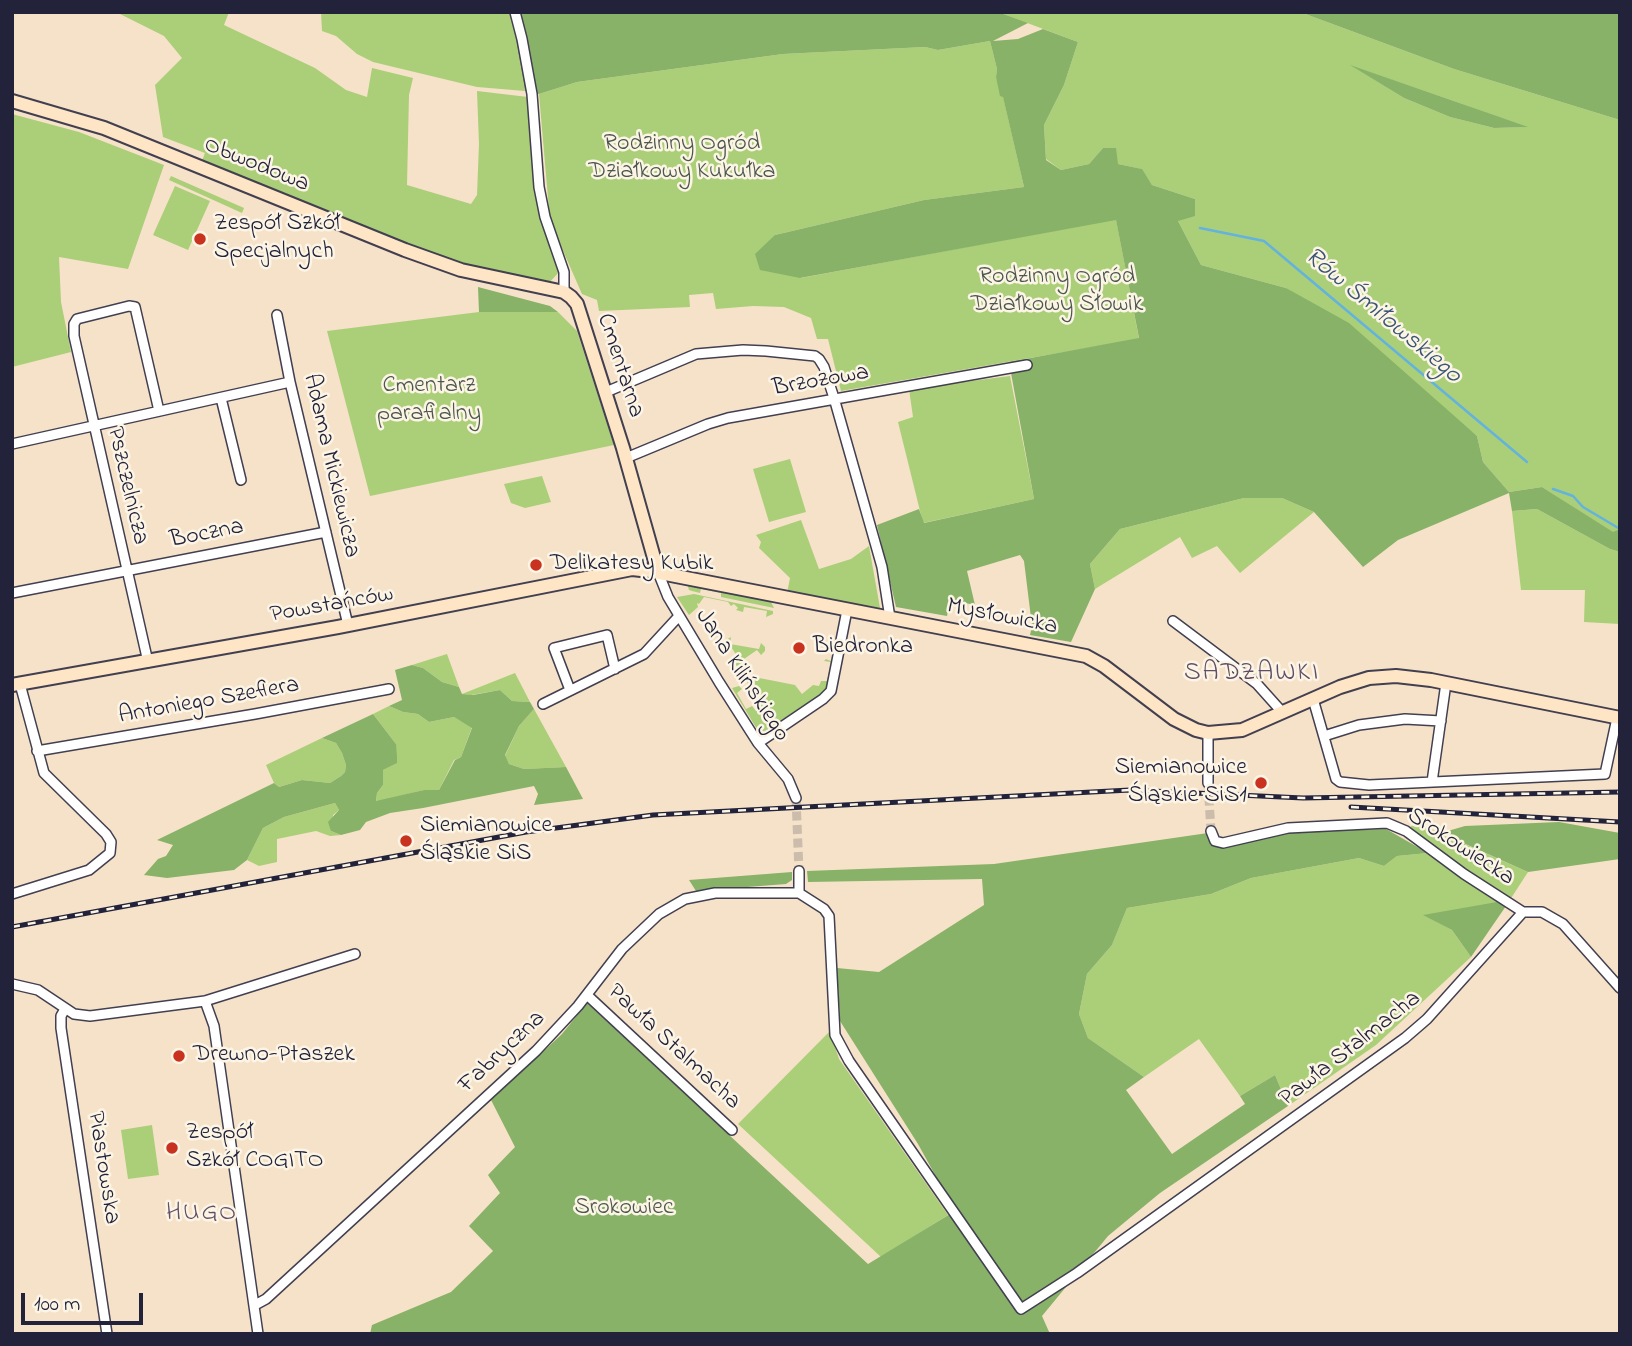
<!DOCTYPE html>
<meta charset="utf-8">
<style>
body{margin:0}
#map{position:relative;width:1632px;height:1346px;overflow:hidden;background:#f6e2c8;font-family:"Indie Flower",sans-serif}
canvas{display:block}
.frame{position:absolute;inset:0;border:14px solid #22223b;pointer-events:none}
.scale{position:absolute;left:21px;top:1293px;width:122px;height:32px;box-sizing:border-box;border:4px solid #22223b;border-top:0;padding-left:9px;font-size:21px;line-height:24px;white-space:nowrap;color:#22223b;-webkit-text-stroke:5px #fcf5e5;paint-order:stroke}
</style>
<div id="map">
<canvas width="1632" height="1346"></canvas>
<div class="frame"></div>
<div class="scale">100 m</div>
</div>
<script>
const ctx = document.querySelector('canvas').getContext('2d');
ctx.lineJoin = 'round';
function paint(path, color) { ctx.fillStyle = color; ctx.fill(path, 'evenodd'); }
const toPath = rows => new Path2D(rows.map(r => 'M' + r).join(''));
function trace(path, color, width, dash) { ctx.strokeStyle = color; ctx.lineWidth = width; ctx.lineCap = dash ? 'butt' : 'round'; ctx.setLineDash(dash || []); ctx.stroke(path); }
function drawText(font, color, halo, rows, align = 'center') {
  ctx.font = font + ' "Indie Flower",sans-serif'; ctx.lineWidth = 5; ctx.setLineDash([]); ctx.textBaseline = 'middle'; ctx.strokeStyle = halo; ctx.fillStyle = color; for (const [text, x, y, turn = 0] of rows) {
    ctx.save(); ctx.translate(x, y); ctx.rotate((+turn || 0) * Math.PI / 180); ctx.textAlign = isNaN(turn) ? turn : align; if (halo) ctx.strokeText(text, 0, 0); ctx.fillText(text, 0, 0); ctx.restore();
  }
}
const green = toPath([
 [116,12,229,12,224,25,315,68,346,90,367,97,372,68,413,78,409,95,407,185,471,204,477,195,479,144,477,91,528,97,534,192,549,245,560,271,548,284,450,262,202,161,205,153,163,137,155,85,182,58,164,36],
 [321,12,509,12,513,23,525,91,477,87,373,62,357,54,336,36,322,31],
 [998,12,1300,12,1454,69,1620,120,1620,529,1613,533,1542,487,1509,492,1483,462,1477,436,1286,288,1201,265,1178,221,1195,199,1152,185,1141,169,1118,164,1103,148,1089,164,1061,170,1046,159,1044,125,1064,85,1078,42],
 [1354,67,1451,100,1525,127,1494,128,1450,117,1404,98],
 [990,41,997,69,996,77,1003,96,1024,187,924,200,775,235,801,278,1116,219,1139,339,841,391,828,339,817,339,811,318,784,307,753,306,716,309,713,293,689,295,690,307,599,311,597,300,582,294,550,221,539,94,577,82,783,54,925,47,938,50],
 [12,114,79,132,164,165,128,269,59,257,61,302,71,352,12,367],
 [171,176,244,208,242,213,169,180],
 [175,186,210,201,188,250,153,235],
 [479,312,558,312,577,331,614,445,370,496,327,331],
 [1010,376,1034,499,923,523,898,422,913,417,909,389],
 [790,459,806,512,769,522,753,469],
 [542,476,551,502,525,508,511,503,504,484],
 [1244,498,1282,498,1314,512,1240,573,1217,546,1192,558,1180,537,1095,589,1090,564,1120,529],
 [1537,509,1610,549,1620,552,1620,624,1584,622,1585,590,1521,590,1512,511],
 [801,520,819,569,851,559,869,546,880,608,787,593,790,578,759,548,761,542,756,535],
 [687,584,770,600,774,608,721,597,721,593,701,589,700,593,692,591,689,590],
 [694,594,773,611,773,614,766,617,767,611,744,607,743,612,736,610,738,608,734,604,731,606,728,602,704,597,699,604,697,603,698,607,689,615,677,597],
 [731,637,730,644,759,649,761,643,765,647,765,651,761,655,757,650,741,661,744,666,738,667,735,664,740,661,730,645,725,647,724,646,726,640],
 [447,654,459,687,442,682,423,668,412,665],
 [826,659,833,662,828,688,823,693,760,734,732,688,739,686,742,689,737,693,746,709,752,706,756,711,761,708,758,702,763,699,753,682,748,685,747,680,749,676,795,685,802,694,813,685,819,686,821,681,827,681,831,662,824,661],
 [515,673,530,702,512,701,500,690,471,695,462,694],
 [389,706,403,712,418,714,429,722,454,717,472,727,461,757,454,760,439,790,424,790,376,802,377,793,383,785,383,770,396,763,396,744,373,714],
 [534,709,566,767,524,769,509,764,505,756,519,726],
 [322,738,336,743,342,753,346,765,345,772,341,776,330,783,302,780,279,787,274,783,266,765],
 [335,803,339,810,333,815,331,831,341,835,330,836,316,831,277,839,277,862,259,866,247,860,263,828,284,817],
 [1417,823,1528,872,1506,906,1425,915,1452,930,1471,957,1376,1045,1288,1106,1275,1075,1240,1096,1199,1039,1144,1077,1088,1038,1079,1014,1087,974,1112,945,1127,908,1211,894,1251,878,1359,858,1384,866,1397,856,1428,853,1438,849,1410,827],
 [830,1031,839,1059,948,1215,881,1257,738,1124],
 [152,1125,159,1175,128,1179,121,1130]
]);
const forest = toPath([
 [509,12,998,12,1028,23,993,41,1018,39,1043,29,1078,42,1064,85,1044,125,1046,160,1061,170,1089,164,1103,148,1116,148,1118,164,1142,169,1152,185,1195,199,1195,216,1178,221,1201,265,1286,288,1349,323,1477,436,1483,462,1509,492,1542,487,1613,532,1620,529,1620,552,1610,549,1537,509,1512,511,1509,493,1398,540,1363,567,1314,512,1282,498,1244,498,1120,529,1090,564,1095,589,1071,642,1030,635,1032,626,1024,561,1020,555,967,571,975,605,950,600,947,616,896,607,877,525,919,509,924,523,1034,499,1009,362,1139,338,1116,220,800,278,760,270,755,254,775,235,924,200,1024,187,1003,97,1000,96,996,77,997,69,990,41,938,50,925,47,783,54,577,82,539,94,525,91,513,23],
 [1300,12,1620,12,1620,120,1454,69],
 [1350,65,1451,100,1528,127,1494,128,1450,117,1404,98],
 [478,287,550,306,558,312,479,312],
 [412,665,423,668,442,682,459,687,462,694,473,695,500,690,512,701,530,702,534,709,519,726,505,755,509,764,524,769,566,767,583,799,534,805,538,794,534,786,423,808,390,813,366,822,360,830,341,835,331,831,328,822,339,810,335,803,284,817,263,828,247,860,234,870,167,878,144,875,158,859,166,856,173,845,157,840,274,783,279,787,302,780,330,783,341,776,345,772,346,765,342,753,336,743,322,738,373,714,396,744,397,757,397,763,383,770,383,785,377,793,376,801,424,790,439,790,455,760,461,757,472,728,454,717,429,722,418,714,403,712,389,706,402,700,395,670],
 [1559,822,1620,833,1620,859,1528,872,1441,833,1465,826],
 [1386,829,1428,853,1397,856,1384,866,1359,858,1251,878,1211,894,1127,908,1112,945,1087,974,1079,1014,1088,1038,1144,1077,1126,1090,1172,1154,1245,1104,1240,1096,1275,1075,1288,1106,1160,1193,1108,1236,1042,1316,1050,1334,370,1334,372,1325,451,1292,493,1251,469,1226,500,1193,488,1175,515,1147,491,1100,562,1034,587,1003,868,1264,955,1211,918,1144,840,1021,837,968,879,972,984,905,982,879,808,882,807,871,994,864,1208,833,1214,844,1227,847,1296,831],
 [792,872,792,880,786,884,696,891,689,880],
 [1497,902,1506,906,1471,957,1452,930,1423,915]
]);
const stream = toPath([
 [1200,228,1264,241,1527,462],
 [1553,489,1573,496,1583,507,1620,529]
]);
const streetTunnel = toPath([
 [1208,783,1211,831],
 [796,798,799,871]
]);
const street = toPath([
 [515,12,522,39,532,94,539,187,545,217,564,272,564,292],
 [277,315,290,382,348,625],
 [606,392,696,354,743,350,766,351,815,356,819,359,824,367,834,398,882,567,890,618],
 [221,398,241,480],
 [12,444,290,382],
 [626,458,708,424,728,418,1027,365],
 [658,572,668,597,719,682,758,743,788,779,796,798],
 [12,593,326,532],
 [1173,621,1257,684,1283,713],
 [148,662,74,336,74,324,77,319,129,306,135,307,159,411],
 [570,690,554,648,607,635,615,669],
 [1313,699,1336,779,1340,782,1369,785,1605,774,1617,718],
 [543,704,644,654,679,616],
 [1324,736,1359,725,1405,719,1441,721],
 [758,743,823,699,831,691,847,610],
 [37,751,255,714,389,689],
 [1432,782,1446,683],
 [1208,783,1208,733],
 [1211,831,1215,841,1223,843,1288,828,1387,823,1406,831,1464,874,1523,912,1542,912,1563,924,1620,988],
 [799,893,799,871],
 [12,894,89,870,110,853,111,842,106,834,44,773,20,684],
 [12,984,38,990,74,1014,90,1016,205,1001,355,954],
 [587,995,732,1130],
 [205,1001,214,1026,258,1334],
 [65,1009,61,1016,61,1028,107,1334],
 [255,1305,266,1299,536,1051,578,1006,622,949,659,914,685,899,715,893,799,893,824,909,829,916,835,1035,849,1061,1021,1309,1077,1273,1405,1038,1427,1019,1523,912]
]);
const secondary = toPath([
 [12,101,104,128,405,250,461,270,564,292,571,297,577,304,623,448,658,572],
 [12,685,338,627,632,569,650,571,1086,656,1104,666,1174,719,1196,730,1208,733,1242,730,1340,687,1369,678,1396,676,1431,680,1620,718]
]);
const rail = toPath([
 [1351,807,1620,822],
 [12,927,526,832,653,815,1130,790,1303,798,1620,792]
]);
const markers = [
 [200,239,7,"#c8321e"],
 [536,565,7,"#c8321e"],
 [799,648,7,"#c8321e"],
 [1261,783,7,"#c8321e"],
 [406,841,7,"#c8321e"],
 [179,1056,7,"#c8321e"],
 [172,1148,7,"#c8321e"]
];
const parkNames = [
 ["Rodzinny Ogród",682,145],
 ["Działkowy Kukułka",682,173],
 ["Rodzinny Ogród",1057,278],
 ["Działkowy Słowik",1057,306],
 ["Cmentarz",429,387],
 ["parafialny",429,415],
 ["Srokowiec",624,1209]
];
const streetNames = [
 ["Obwodowa",256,166,22],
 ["Cmentarna",619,366,72],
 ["Brzozowa",821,382,-10],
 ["Adama Mickiewicza",330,466,77],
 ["Pszczelnicza",126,486,77],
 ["Boczna",207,535,-11],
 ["Powstańców",332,606,-10],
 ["Mysłowicka",1002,618,11],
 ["Jana Kilińskiego",741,676,57],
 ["Antoniego Szeflera",209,702,-10],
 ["Srokowiecka",1460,848,33],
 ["Pawła Stalmacha",673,1048,43],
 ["Pawła Stalmacha",1351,1050,-38],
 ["Fabryczna",503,1053,-43],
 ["Piastowska",102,1168,81]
];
const poiNames = [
 ["Zespół Szkół",214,225],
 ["Specjalnych",214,253],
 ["Delikatesy Kubik",550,565],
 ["Biedronka",813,648],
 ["Siemianowice",1247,769,"right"],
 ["Śląskie SiS1",1247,797,"right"],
 ["Siemianowice",420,827],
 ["Śląskie SiS",420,855],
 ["Drewno-Ptaszek",193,1056],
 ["Zespół",186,1134],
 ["Szkół COGITO",186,1162]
];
const waterNames = [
 ["Rów Śmiłowskiego",1382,317,40]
];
const neighbourhoodNames = [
 ["SADZAWKI",1252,675],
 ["HUGO",202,1215]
];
paint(green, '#aacf78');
paint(forest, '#87b268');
trace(stream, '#64b2de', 2.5);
trace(streetTunnel, '#ccbcac', 9, [9, 4.5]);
trace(street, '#423f50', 12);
trace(secondary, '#423f50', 16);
trace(street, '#fff', 9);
trace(secondary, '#fee5c5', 12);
trace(rail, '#22223b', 5);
trace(rail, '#fcf5e5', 2.5, [8]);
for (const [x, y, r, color] of markers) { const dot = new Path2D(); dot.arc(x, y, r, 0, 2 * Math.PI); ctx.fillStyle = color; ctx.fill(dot); trace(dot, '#fcf5e5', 2.5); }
drawText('24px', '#4b564d', '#fcf5e5', parkNames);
drawText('24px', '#22223b', '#fcf5e5', streetNames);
drawText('24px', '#22223b', '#fcf5e5', poiNames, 'left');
drawText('italic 26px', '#395474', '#fcf5e5', waterNames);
ctx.letterSpacing = '2px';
drawText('26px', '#624f67', '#fcf5e5', neighbourhoodNames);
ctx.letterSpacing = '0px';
</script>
